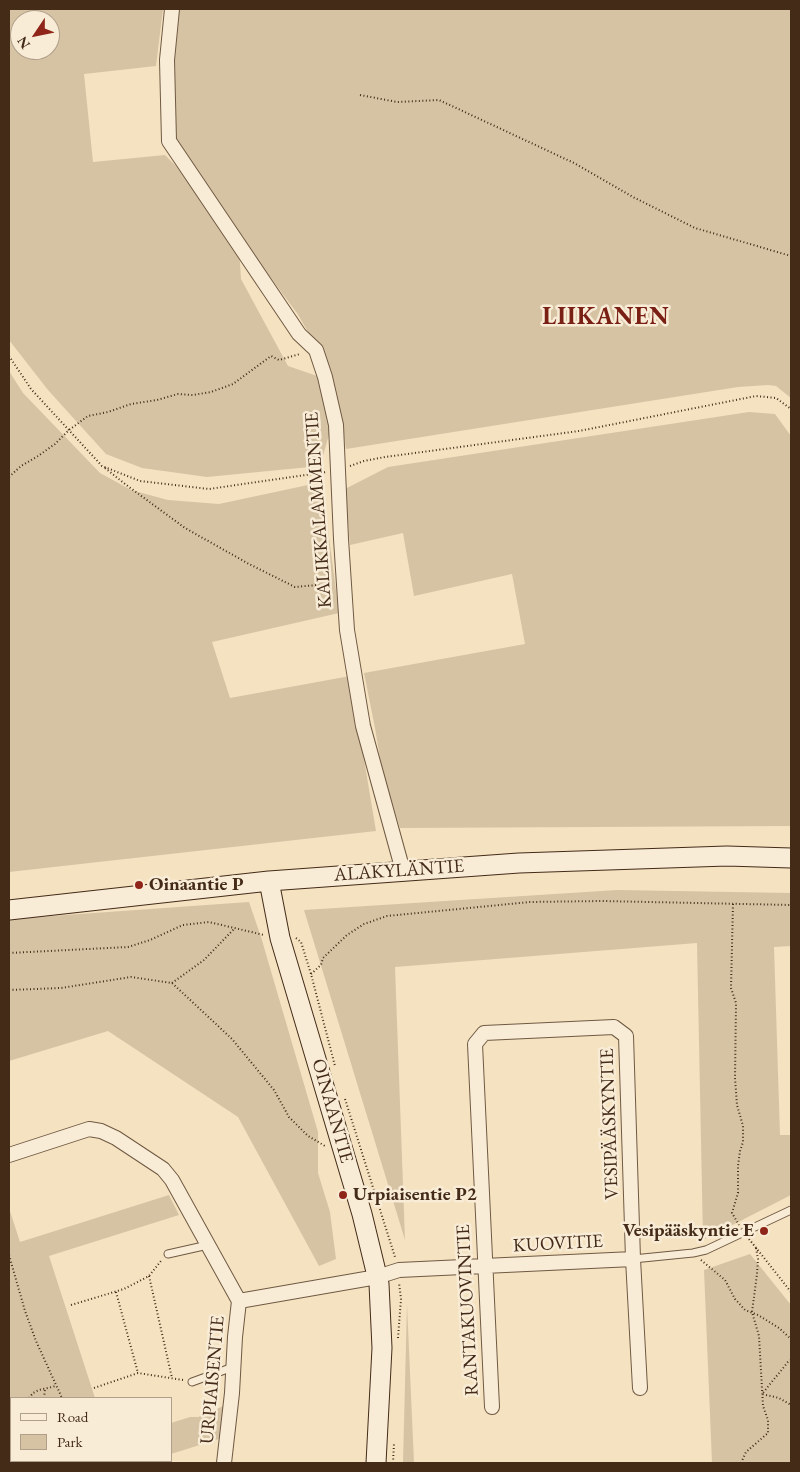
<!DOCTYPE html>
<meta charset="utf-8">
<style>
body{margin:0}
#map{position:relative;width:800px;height:1472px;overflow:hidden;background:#f4e2c1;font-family:"EB Garamond",serif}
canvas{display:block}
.frame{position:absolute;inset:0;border:10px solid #442b18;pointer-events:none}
.legend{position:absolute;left:10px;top:1397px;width:162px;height:65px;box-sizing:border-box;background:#f8ecd7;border:1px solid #b09f8b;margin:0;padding:6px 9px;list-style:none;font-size:15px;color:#442b18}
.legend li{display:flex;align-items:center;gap:10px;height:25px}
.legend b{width:25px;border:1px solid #b09f8b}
.north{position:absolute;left:10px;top:10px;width:50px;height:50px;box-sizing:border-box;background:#f8ecd7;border:1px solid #b09f8b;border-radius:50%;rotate:236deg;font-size:14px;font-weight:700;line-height:20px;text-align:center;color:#442b18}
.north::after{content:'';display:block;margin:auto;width:18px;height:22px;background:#8f2418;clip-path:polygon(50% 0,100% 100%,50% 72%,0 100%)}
</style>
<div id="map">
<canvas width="800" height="1472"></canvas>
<div class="frame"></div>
<ul class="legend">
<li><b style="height:6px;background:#f8ecd7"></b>Road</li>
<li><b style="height:14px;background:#d6c3a4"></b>Park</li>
</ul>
<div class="north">N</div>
</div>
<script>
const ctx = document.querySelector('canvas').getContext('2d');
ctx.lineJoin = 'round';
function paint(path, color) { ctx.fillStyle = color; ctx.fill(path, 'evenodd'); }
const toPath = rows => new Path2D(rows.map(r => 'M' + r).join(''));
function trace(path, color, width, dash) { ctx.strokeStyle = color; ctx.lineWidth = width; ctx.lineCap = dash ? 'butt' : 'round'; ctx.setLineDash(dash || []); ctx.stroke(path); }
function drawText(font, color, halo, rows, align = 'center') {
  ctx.font = font + ' "EB Garamond",serif'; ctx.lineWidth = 5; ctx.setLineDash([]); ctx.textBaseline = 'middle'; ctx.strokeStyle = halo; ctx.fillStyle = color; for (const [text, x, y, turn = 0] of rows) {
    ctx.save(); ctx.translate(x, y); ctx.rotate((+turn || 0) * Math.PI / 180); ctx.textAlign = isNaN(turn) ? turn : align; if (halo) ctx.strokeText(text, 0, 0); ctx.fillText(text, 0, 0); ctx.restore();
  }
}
const green = toPath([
 [9,9,163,9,156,66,84,74,93,162,165,155,175,165,239,249,241,279,288,366,320,377,331,428,320,466,207,477,142,468,106,454,48,390,9,340],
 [20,20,50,20,50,50,20,50],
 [179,9,791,9,791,398,776,386,768,385,738,387,346,449,340,415,318,349,297,313,209,196,181,153,175,134,175,57],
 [9,371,23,393,100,473,131,490,168,500,219,504,308,485,323,492,339,613,212,642,230,698,350,676,376,831,9,872],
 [749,412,775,414,791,436,791,826,400,828,382,770,375,728,364,673,525,644,512,574,414,596,403,533,350,545,345,489,388,467],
 [617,890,791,893,791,946,774,947,780,1135,791,1135,791,1195,703,1240,697,943,395,967,405,1240,304,910],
 [249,902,261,937,318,1132,318,1173,330,1212,336,1259,319,1266,238,1117,108,1031,9,1061,9,919],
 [169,1195,179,1215,49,1256,95,1398,11,1398,11,1461,149,1461,141,1463,9,1463,9,1208,20,1242],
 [750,1254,791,1305,791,1463,712,1463,704,1270],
 [407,1304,414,1463,403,1463],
 [223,1406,222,1438,171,1454,171,1423,190,1417,198,1417,209,1413]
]);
const path = toPath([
 [360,95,397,102,439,100,574,163,633,197,695,228,791,256],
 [9,356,31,389,102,466,140,481,209,489,326,472],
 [350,466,364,461,385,457,579,431,756,396,776,398,791,409],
 [105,468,125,484,185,528,249,564,295,587,317,585,332,589],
 [9,477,21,466,38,456,55,444,69,430,88,416,108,412,131,404,157,400,178,394,193,395,211,392,233,384,271,356,279,360,300,354],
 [733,904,731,988,736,1003,735,1078,737,1105,743,1126,743,1142,740,1151,738,1166,738,1193,732,1213,739,1225],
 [296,938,301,942,311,974,335,1066],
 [9,953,128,947,150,940,183,925,209,922,264,935],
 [311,974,321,965,323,958,347,935,364,924,387,916,530,902,602,901,791,905],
 [172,983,204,960,234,929],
 [9,990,61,988,131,977,172,983,232,1039,274,1090,289,1117,308,1136,325,1146],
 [345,1099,395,1257],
 [749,1239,791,1292],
 [9,1255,25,1311,36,1341,62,1398],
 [701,1260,725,1280,735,1299,745,1310,758,1315,779,1328,791,1339],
 [149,1276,172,1378],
 [116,1292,138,1373],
 [71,1305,124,1289,149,1276,161,1261],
 [398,1338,401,1299,399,1283],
 [791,1360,788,1362,762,1394,779,1398,791,1405],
 [94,1388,138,1373,183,1380],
 [29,1398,33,1393,39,1390,56,1386],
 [44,1398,45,1389],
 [9,1456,11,1452],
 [91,1461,93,1463],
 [393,1463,394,1443],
 [741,1463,746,1452,768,1433,768,1420,763,1406,759,1336,752,1312,757,1274,758,1259,756,1248]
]);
const lane = toPath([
 [168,1254,208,1245],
 [633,1259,693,1253,706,1250,791,1210],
 [192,1382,233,1367]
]);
const street = toPath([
 [172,9,167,60,169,141,299,334,316,350,325,377,336,425,341,539,347,630,363,726,403,871],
 [9,1155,89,1129,101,1131,116,1138,163,1169,172,1180,239,1301,235,1337,232,1393,224,1463],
 [239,1301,377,1277,399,1270,633,1259],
 [492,1407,475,1044,484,1033,614,1027,626,1036,633,1259,640,1388]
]);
const secondary = toPath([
 [269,881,280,938,362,1214,379,1284,382,1348,376,1463],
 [9,910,269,881,519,863,727,856,791,858]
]);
const markers = [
 [139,885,5,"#8f2418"],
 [343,1195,5,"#8f2418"],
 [764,1231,5,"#8f2418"]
];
const streetNames = [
 ["KALIKKALAMMENTIE",319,510,-94],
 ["ALAKYLÄNTIE",399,871,-4],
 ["OINAANTIE",332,1111,74],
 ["VESIPÄÄSKYNTIE",610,1124,-92],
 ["KUOVITIE",558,1244,-3],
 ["RANTAKUOVINTIE",468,1310,-93],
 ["URPIAISENTIE",213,1380,-85]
];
const poiNames = [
 ["Oinaantie P",149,885],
 ["Urpiaisentie P2",353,1195],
 ["Vesipääskyntie E",754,1231,"right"]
];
const districtNames = [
 ["LIIKANEN",606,317]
];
paint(green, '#d6c3a4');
trace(lane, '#705942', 9);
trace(street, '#705942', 16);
trace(secondary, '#442b18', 21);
trace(path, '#442b18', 2, [1, 2.5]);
trace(lane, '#f8ecd7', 7);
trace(street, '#f8ecd7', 14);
trace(secondary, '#f8ecd7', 19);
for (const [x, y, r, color] of markers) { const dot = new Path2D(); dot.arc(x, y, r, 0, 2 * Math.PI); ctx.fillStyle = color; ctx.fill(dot); trace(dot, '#f8ecd7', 2); }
drawText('19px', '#442b18', '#f8ecd7', streetNames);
drawText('bold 19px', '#442b18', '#f8ecd7', poiNames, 'left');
ctx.letterSpacing = '1px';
drawText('bold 24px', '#7a1f14', '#f8ecd7', districtNames);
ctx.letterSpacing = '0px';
</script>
